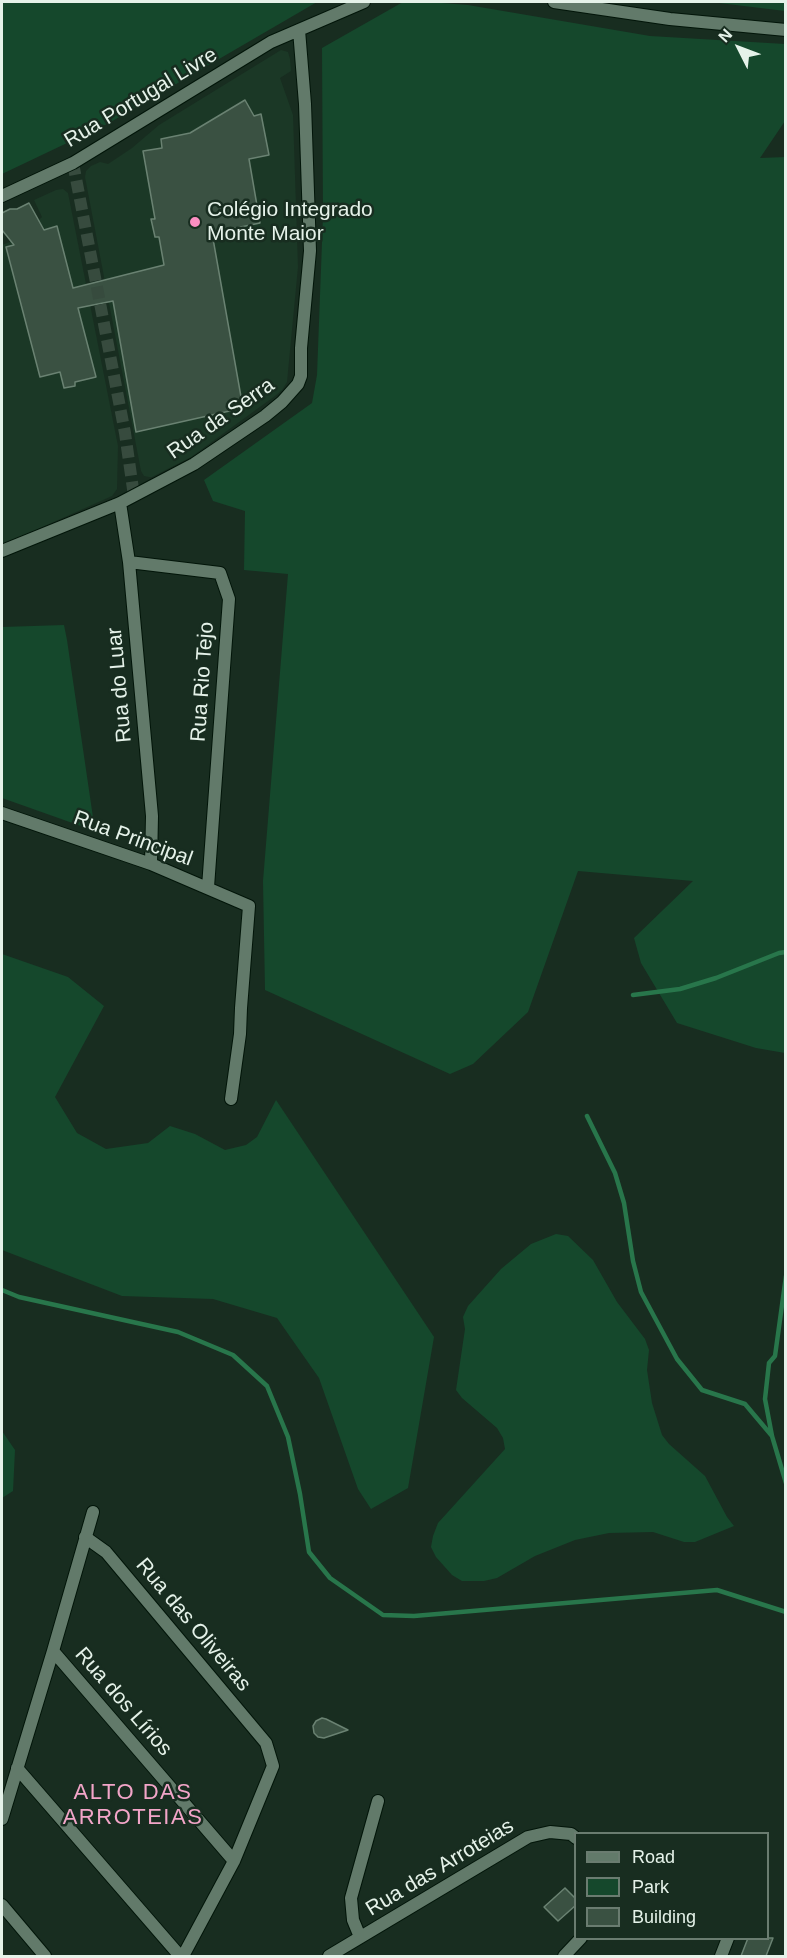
<!DOCTYPE html>
<meta charset="utf-8">
<style>
body{margin:0}
#map{position:relative;width:787px;height:1958px;overflow:hidden;background:#182d20;font-family:Helvetica,sans-serif}
canvas{display:block}
.frame{position:absolute;inset:0;border:3px solid #e5f2e9;pointer-events:none}
.legend{position:absolute;left:574px;top:1832px;width:195px;height:108px;box-sizing:border-box;background:#182d20;border:2px solid #6a7c70;margin:0;padding:8px 10px;list-style:none;font-size:18px;color:#e5f2e9}
.legend li{display:flex;align-items:center;gap:12px;height:30px}
.legend b{width:30px;border:2px solid #6a7c70}
.north{position:absolute;left:709px;top:18px;width:60px;height:60px;-webkit-text-stroke:4px #182d20;paint-order:stroke;rotate:312deg;font-size:16px;font-weight:700;line-height:24px;text-align:center;color:#e5f2e9}
.north::after{content:'';display:block;margin:auto;width:21px;height:27px;background:#e5f2e9;clip-path:polygon(50% 0,100% 100%,50% 72%,0 100%)}
</style>
<div id="map">
<canvas width="787" height="1958"></canvas>
<div class="frame"></div>
<ul class="legend">
<li><b style="height:8px;background:#627a6a"></b>Road</li>
<li><b style="height:16px;background:#15482c"></b>Park</li>
<li><b style="height:16px;background:#3a5142"></b>Building</li>
</ul>
<div class="north">N</div>
</div>
<script>
const ctx = document.querySelector('canvas').getContext('2d');
ctx.lineJoin = 'round';
function paint(path, color) { ctx.fillStyle = color; ctx.fill(path, 'evenodd'); }
const toPath = rows => new Path2D(rows.map(r => 'M' + r).join(''));
function trace(path, color, width, dash) { ctx.strokeStyle = color; ctx.lineWidth = width; ctx.lineCap = dash ? 'butt' : 'round'; ctx.setLineDash(dash || []); ctx.stroke(path); }
function drawText(font, color, halo, rows, align = 'center') {
  ctx.font = font + ' Helvetica,sans-serif'; ctx.lineWidth = 5; ctx.setLineDash([]); ctx.textBaseline = 'middle'; ctx.strokeStyle = halo; ctx.fillStyle = color; for (const [text, x, y, turn = 0] of rows) {
    ctx.save(); ctx.translate(x, y); ctx.rotate((+turn || 0) * Math.PI / 180); ctx.textAlign = isNaN(turn) ? turn : align; if (halo) ctx.strokeText(text, 0, 0); ctx.fillText(text, 0, 0); ctx.restore();
  }
}
const built = toPath([
 [281,50,288,52,290,59,291,71,280,78,293,115,298,267,287,382,282,390,275,396,191,457,152,477,149,477,144,476,141,471,85,177,86,171,91,166,100,162,108,164,132,148,159,125],
 [63,189,68,193,118,446,117,489,112,496,2,545,2,245,19,238,42,217,34,200,56,190]
]);
const green = toPath([
 [2,2,317,2,109,123,2,174],
 [403,2,429,2,468,5,650,36,785,44,785,121,760,158,786,157,785,1053,756,1048,677,1023,641,963,634,938,693,881,578,871,528,1012,473,1064,450,1074,265,990,263,881,288,574,244,570,245,511,213,501,204,480,312,403,317,375,323,216,322,48],
 [711,2,785,2,785,11],
 [64,625,67,640,95,831,2,798,2,627],
 [2,954,68,977,104,1006,55,1097,77,1133,106,1149,148,1143,170,1126,195,1134,225,1150,246,1145,257,1137,276,1100,434,1337,408,1488,371,1509,358,1489,319,1378,277,1318,213,1299,122,1296,2,1250],
 [556,1234,568,1236,593,1260,617,1302,645,1339,649,1350,647,1370,652,1403,662,1435,669,1444,705,1476,727,1517,734,1526,695,1542,684,1542,653,1532,609,1533,575,1540,535,1556,497,1578,484,1581,462,1581,452,1575,436,1557,431,1547,433,1536,438,1523,505,1449,503,1438,497,1428,462,1398,456,1390,465,1329,463,1317,468,1306,501,1269,531,1244],
 [2,1431,15,1450,13,1491,2,1498]
]);
const stream = toPath([
 [633,995,680,989,716,978,779,953,786,952],
 [587,1116,615,1173,624,1203,633,1261,641,1292,677,1359,702,1390,745,1404,772,1436],
 [786,1276,775,1356,769,1363,765,1399,772,1436,786,1483],
 [2,1290,19,1297,178,1332,233,1355,267,1386,288,1437,300,1494,309,1552,330,1578,383,1615,414,1616,717,1590,786,1612]
]);
const building = toPath([
 [245,100,254,116,261,114,269,155,249,159,260,223,212,233,243,408,136,432,113,301,78,308,96,377,75,382,75,386,64,388,60,372,40,377,6,247,14,245,2,230,2,213,10,209,17,209,29,203,44,230,57,226,73,288,164,265,159,237,155,237,151,219,155,219,143,151,162,148,161,139,190,133,245,100],
 [322,1718,326,1719,348,1730,324,1738,318,1737,314,1733,313,1726,316,1721,322,1718],
 [565,1888,576,1899,576,1905,558,1921,544,1907,565,1888],
 [748,1938,773,1938,766,1956,741,1956,748,1938]
]);
const minorTunnel = toPath([
 [73,163,125,433,134,496]
]);
const minor = toPath([
 [554,2,670,19,786,30],
 [2,196,73,163,271,42,364,2],
 [120,503,129,562,152,816,151,864],
 [2,551,120,503,194,464,265,416,282,402,298,384,301,376,301,348,310,251,305,104,299,30],
 [129,562,220,573,229,599,208,887],
 [2,813,151,864,249,906,241,1008,240,1034,231,1099],
 [85,1537,106,1552,266,1743,273,1766,234,1861,183,1956],
 [53,1651,234,1861],
 [17,1768,180,1956],
 [2,1819,53,1651,93,1512],
 [2,1905,45,1956],
 [360,1937,353,1920,351,1898,378,1801],
 [329,1956,528,1837,550,1832,571,1834,576,1838],
 [564,1956,581,1938],
 [721,1956,728,1938]
]);
const markers = [
 [195,222,6,"#fc8fc2"]
];
const streetNames = [
 ["Rua Portugal Livre",141,98,-31],
 ["Rua da Serra",221,419,-35],
 ["Rua Rio Tejo",203,682,-86],
 ["Rua do Luar",120,685,-95],
 ["Rua Principal",133,839,20],
 ["Rua das Oliveiras",193,1625,50],
 ["Rua dos Lírios",123,1702,49],
 ["Rua das Arroteias",440,1868,-31]
];
const poiNames = [
 ["Colégio Integrado",207,210],
 ["Monte Maior",207,234]
];
const neighbourhoodNames = [
 ["ALTO DAS",133,1793],
 ["ARROTEIAS",133,1818]
];
paint(built, '#1b3826');
paint(green, '#15482c');
trace(stream, '#28764b', 4.5);
paint(building, '#3a5142');
trace(building, '#6a8272', 1.5);
trace(minorTunnel, '#374b3e', 12, [12, 6]);
trace(minor, '#021509', 14);
trace(minor, '#627a6a', 12);
for (const [x, y, r, color] of markers) { const dot = new Path2D(); dot.arc(x, y, r, 0, 2 * Math.PI); ctx.fillStyle = color; ctx.fill(dot); trace(dot, '#182d20', 2); }
drawText('21px', '#e5f2e9', '#182d20', streetNames);
drawText('21px', '#e5f2e9', '#182d20', poiNames, 'left');
ctx.letterSpacing = '1.5px';
drawText('22px', '#f2a5c8', '#182d20', neighbourhoodNames);
ctx.letterSpacing = '0px';
</script>
